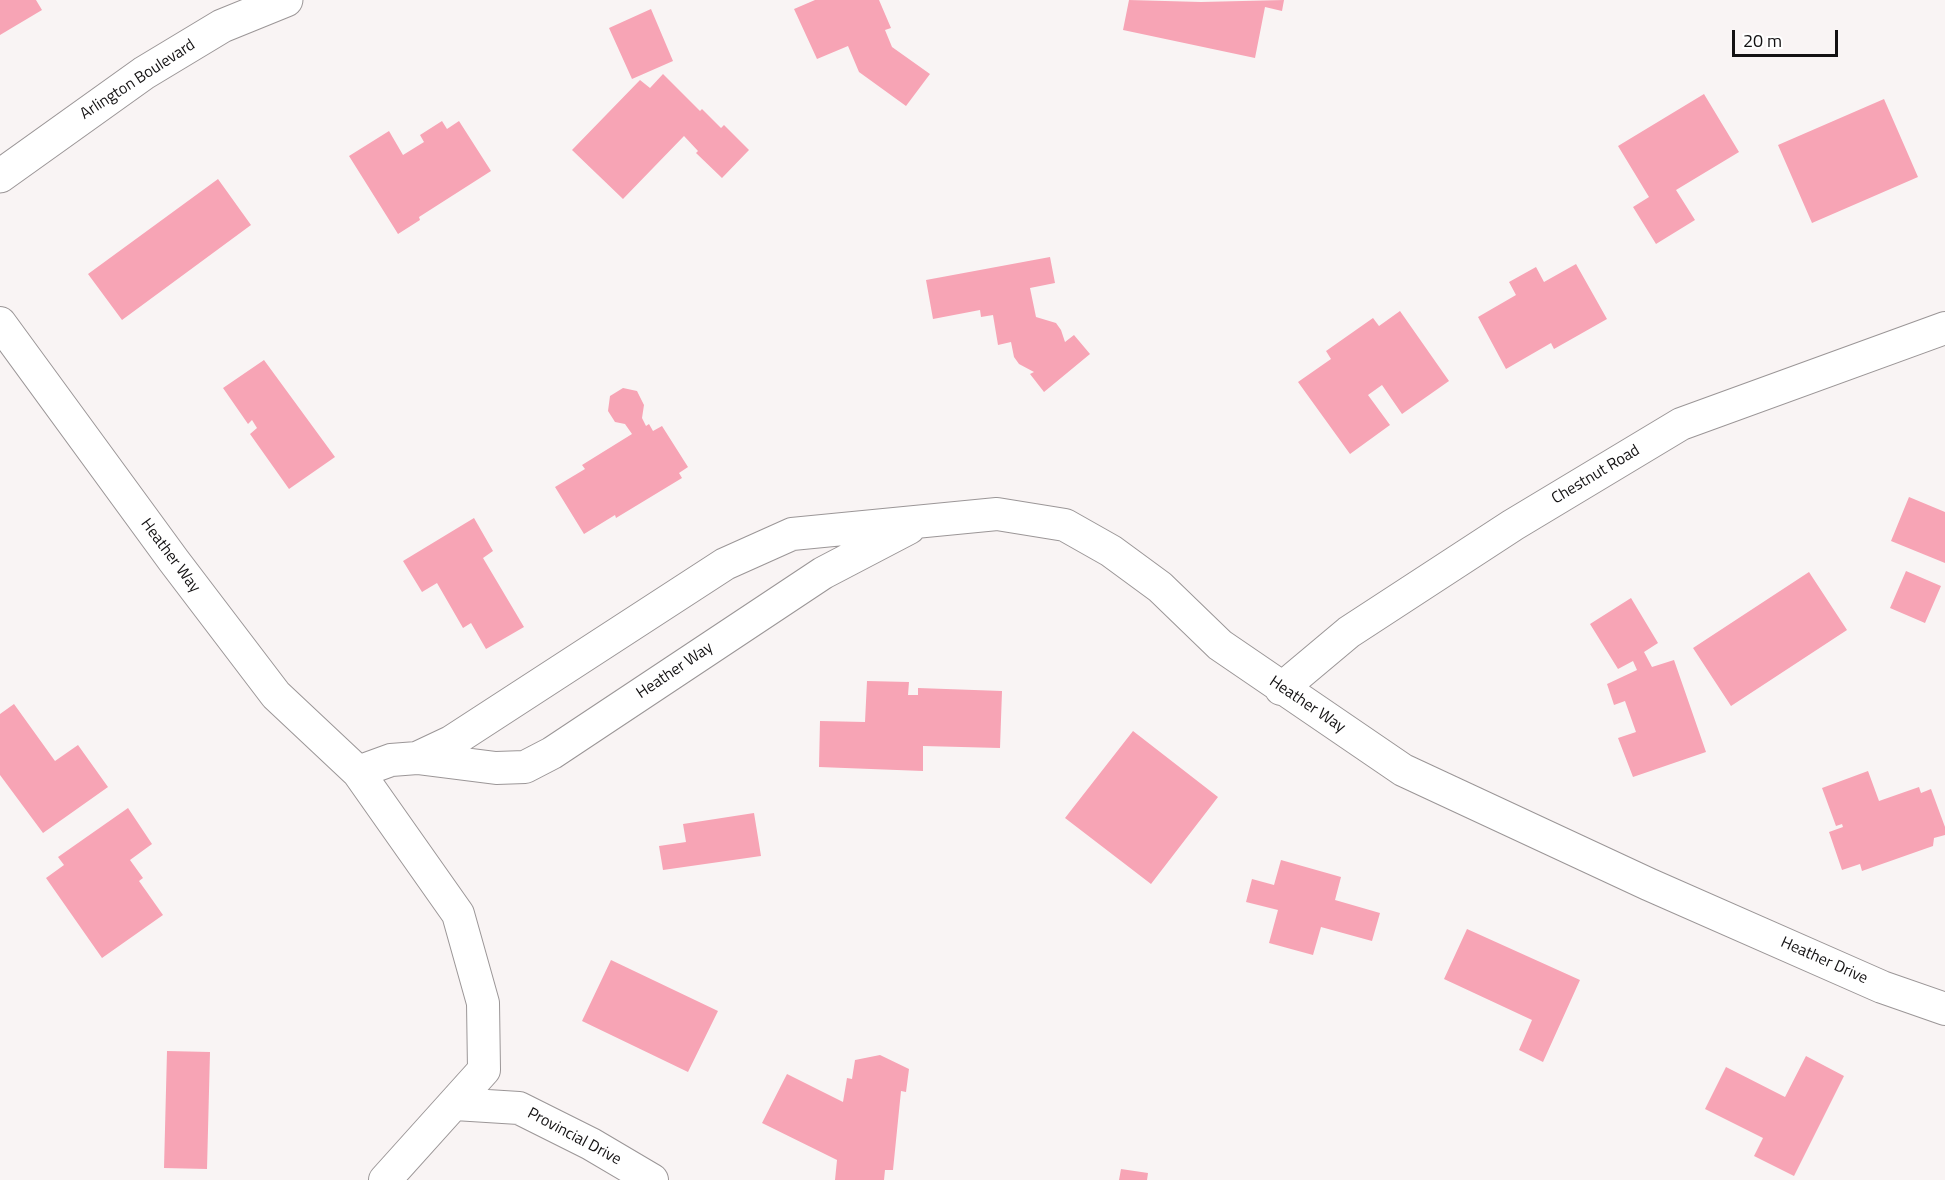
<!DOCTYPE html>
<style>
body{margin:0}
#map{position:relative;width:1945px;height:1180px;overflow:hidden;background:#f9f4f4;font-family:"Titillium Web",sans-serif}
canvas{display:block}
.scale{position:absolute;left:1732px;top:30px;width:106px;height:27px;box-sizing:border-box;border:3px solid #131112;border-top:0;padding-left:8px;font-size:18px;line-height:21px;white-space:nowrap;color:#131112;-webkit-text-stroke:4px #fff;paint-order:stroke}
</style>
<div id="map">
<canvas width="1945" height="1180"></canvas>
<div class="scale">20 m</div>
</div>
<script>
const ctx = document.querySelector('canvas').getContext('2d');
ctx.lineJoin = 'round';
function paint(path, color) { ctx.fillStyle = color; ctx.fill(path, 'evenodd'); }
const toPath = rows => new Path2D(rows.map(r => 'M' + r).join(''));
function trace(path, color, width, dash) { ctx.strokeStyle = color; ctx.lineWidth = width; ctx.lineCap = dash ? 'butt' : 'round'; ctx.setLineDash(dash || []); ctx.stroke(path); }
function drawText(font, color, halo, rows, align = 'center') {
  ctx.font = font + ' "Titillium Web",sans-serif'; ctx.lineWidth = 5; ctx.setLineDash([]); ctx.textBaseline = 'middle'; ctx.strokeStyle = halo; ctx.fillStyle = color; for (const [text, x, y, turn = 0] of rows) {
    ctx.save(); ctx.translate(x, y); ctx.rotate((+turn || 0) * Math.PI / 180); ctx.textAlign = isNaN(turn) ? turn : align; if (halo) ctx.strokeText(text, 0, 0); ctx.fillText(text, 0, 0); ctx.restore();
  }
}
const building = toPath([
 [0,0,36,0,42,10,0,35],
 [815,0,879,0,891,28,885,30,892,47,930,74,906,106,859,72,848,46,817,59,794,9],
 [1129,0,1201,2,1284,0,1282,11,1265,7,1255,58,1123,30],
 [651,9,673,61,632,79,609,28],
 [663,74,700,111,702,109,721,128,724,125,749,150,722,178,696,153,698,151,684,136,623,199,572,150,640,80,650,88],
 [1704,94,1739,152,1676,190,1695,220,1656,244,1633,207,1649,197,1618,146],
 [1884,99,1918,177,1812,223,1778,145],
 [442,121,447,129,459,121,491,171,419,217,420,220,398,234,349,156,389,131,403,155,424,142,420,135],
 [218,179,251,225,122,320,88,274],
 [1050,257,1055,283,1030,288,1036,317,1056,323,1061,330,1065,342,1074,335,1090,354,1044,392,1030,374,1034,372,1019,364,1014,357,1011,342,998,345,993,315,981,317,980,310,933,319,926,280],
 [1576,264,1607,319,1554,349,1551,343,1506,369,1478,317,1516,295,1509,282,1536,267,1544,282],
 [1400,311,1449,381,1402,414,1382,385,1368,395,1390,425,1350,454,1298,382,1331,359,1326,351,1373,318,1379,326],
 [264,360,335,457,289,489,250,434,257,428,252,420,248,424,223,388],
 [623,388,637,391,644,405,642,418,646,426,649,424,653,431,662,426,688,467,679,473,682,478,616,518,615,515,584,534,555,487,585,469,582,465,632,434,625,424,615,422,608,411,610,396],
 [1909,497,1945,512,1945,563,1891,541],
 [474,518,493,551,483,558,524,627,486,649,471,623,463,628,437,583,422,592,403,561],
 [1906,571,1941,586,1925,623,1890,608],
 [1809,572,1847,630,1731,706,1693,648],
 [1631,598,1658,643,1644,652,1652,667,1674,660,1706,752,1633,777,1618,738,1636,732,1625,701,1614,705,1607,684,1637,670,1633,661,1618,669,1590,624],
 [867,681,909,682,908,695,918,695,918,688,1002,691,1000,748,923,746,923,771,819,767,820,721,865,722],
 [14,704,55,761,78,745,108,787,43,833,0,775,0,714],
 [1133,731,1218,797,1151,884,1065,818],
 [1868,771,1879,801,1919,787,1921,793,1931,789,1945,827,1945,835,1934,838,1933,846,1862,871,1860,864,1842,870,1829,832,1843,827,1842,824,1836,826,1822,788],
 [128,808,152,844,130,860,143,878,139,881,163,915,102,958,46,878,64,865,58,857],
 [754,813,761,856,663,870,659,846,686,842,683,824],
 [1281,860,1341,877,1335,900,1380,913,1372,941,1321,927,1313,955,1269,943,1278,910,1246,902,1252,879,1274,885],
 [1467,929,1580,980,1543,1062,1519,1050,1532,1020,1444,979],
 [611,960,718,1011,688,1072,582,1021],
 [167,1051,210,1052,207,1169,164,1168],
 [880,1055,909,1069,906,1092,901,1091,893,1170,885,1170,884,1180,835,1180,837,1160,762,1123,787,1074,843,1102,847,1078,852,1079,855,1060],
 [1806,1056,1844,1076,1794,1176,1754,1156,1763,1138,1705,1109,1726,1067,1785,1097],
 [1121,1169,1148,1173,1147,1180,1119,1180]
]);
const minor = toPath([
 [0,323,174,561,276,695,358,772,458,914,483,1003,484,1070,385,1180],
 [1281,689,1349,632,1513,525,1681,424,1945,328],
 [417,758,451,742,725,564,792,534,997,514,1065,525,1111,551,1160,587,1220,645,1403,770,1648,884,1882,987,1945,1009],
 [358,772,391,760,417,758,496,768,525,767,552,753,823,573,909,528],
 [455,1104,519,1108,591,1144,652,1180]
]);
const tertiary = toPath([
 [0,176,144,73,222,26,286,0]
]);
const streetNames = [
 ["Arlington Boulevard",138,80,-33],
 ["Chestnut Road",1596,475,-31],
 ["Heather Way",170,556,53],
 ["Heather Way",675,671,-34],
 ["Heather Way",1307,705,34],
 ["Heather Drive",1824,961,24],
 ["Provincial Drive",574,1137,28]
];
paint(building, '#f7a4b5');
trace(minor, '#9b9697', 34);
trace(tertiary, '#9b9697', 35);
trace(minor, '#fff', 32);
trace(tertiary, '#fff', 33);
drawText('16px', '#131112', '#fff', streetNames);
</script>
